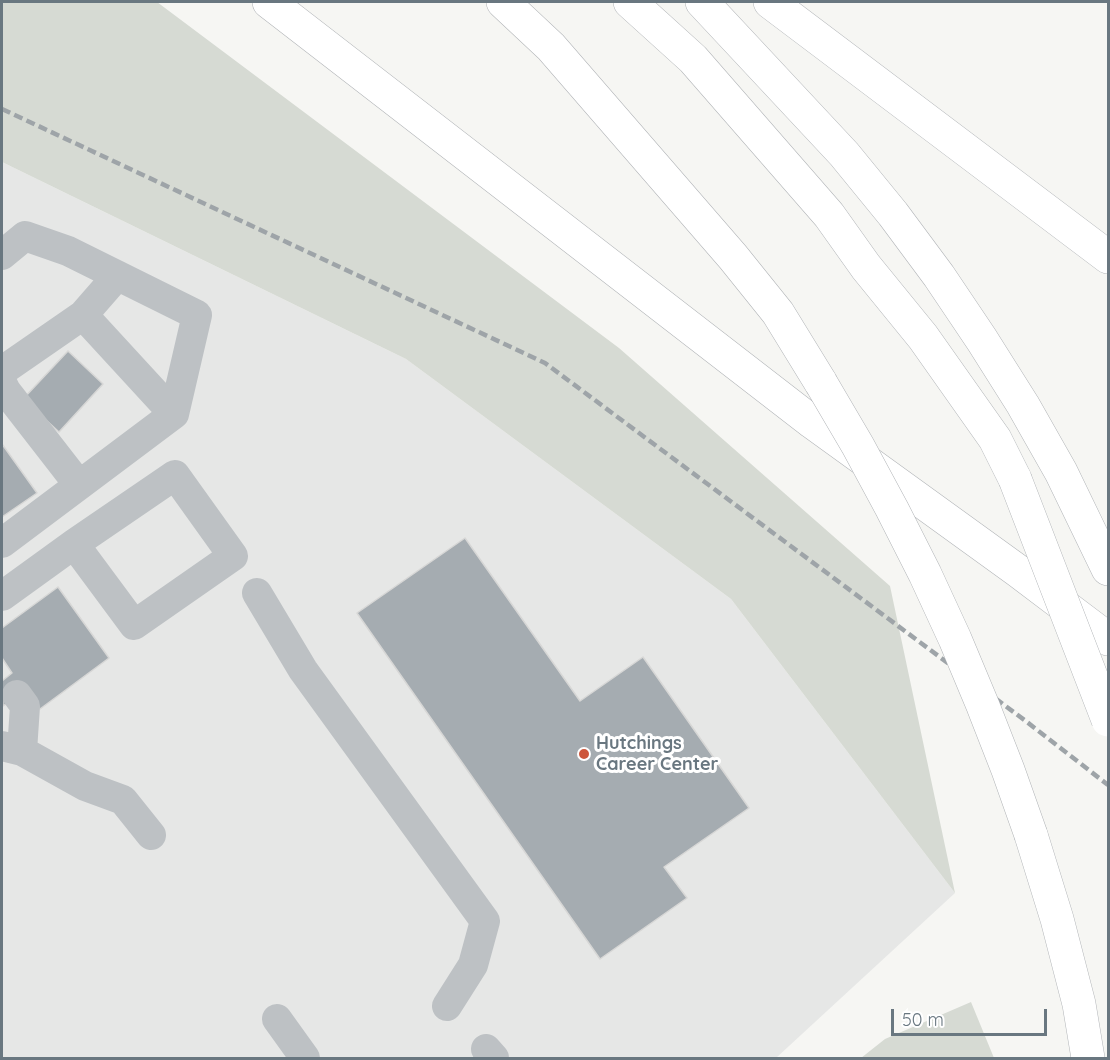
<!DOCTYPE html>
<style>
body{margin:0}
#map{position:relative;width:1110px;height:1060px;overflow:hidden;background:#f6f6f3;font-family:Quicksand,sans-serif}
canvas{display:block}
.frame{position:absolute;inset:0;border:3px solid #697780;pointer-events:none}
.scale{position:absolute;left:891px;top:1009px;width:156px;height:27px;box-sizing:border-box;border:3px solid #697780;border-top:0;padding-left:8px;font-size:18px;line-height:21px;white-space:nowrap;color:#697780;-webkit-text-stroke:4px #fff;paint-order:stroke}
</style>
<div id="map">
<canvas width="1110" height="1060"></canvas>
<div class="frame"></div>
<div class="scale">50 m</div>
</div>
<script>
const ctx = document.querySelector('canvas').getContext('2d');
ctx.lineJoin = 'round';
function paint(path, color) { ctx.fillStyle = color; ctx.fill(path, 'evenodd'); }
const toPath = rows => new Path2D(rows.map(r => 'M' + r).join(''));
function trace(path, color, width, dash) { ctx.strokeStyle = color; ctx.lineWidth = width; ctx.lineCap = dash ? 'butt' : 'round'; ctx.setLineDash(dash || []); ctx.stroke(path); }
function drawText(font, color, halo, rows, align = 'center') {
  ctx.font = font + ' Quicksand,sans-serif'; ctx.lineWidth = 6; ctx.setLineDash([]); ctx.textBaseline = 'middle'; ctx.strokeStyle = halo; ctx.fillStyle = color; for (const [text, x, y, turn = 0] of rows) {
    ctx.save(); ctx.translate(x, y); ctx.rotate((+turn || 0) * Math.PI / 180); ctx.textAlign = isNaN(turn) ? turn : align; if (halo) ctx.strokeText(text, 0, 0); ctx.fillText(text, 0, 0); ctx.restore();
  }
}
const built = toPath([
 [2,162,406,359,731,599,955,893,776,1058,2,1058]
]);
const green = toPath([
 [2,2,157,2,619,348,890,586,955,893,731,599,406,359,2,162],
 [971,1002,994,1058,861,1058,885,1039]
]);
const building = toPath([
 [68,351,103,384,59,432,23,399,68,351],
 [2,444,37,493,2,517,2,444],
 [465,538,580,701,643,657,749,808,664,867,687,898,600,959,357,613,465,538],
 [58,587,109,658,40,709,25,689,3,706,2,681,12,673,2,658,2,628,58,587]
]);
const minor = toPath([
 [2,255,25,236,68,251,197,315,174,414,2,543],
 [83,315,117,276],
 [2,371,83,315,174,414],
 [2,383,6,391,79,485],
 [257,593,303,670,485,921,473,965,447,1006],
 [2,596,74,544,175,475,233,556,134,625,74,544],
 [17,695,25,706,22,751],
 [2,746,22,751,85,786,123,800,151,835],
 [277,1019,305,1058],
 [486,1049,494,1058]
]);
const highway = toPath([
 [269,2,812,422,1018,571,1108,639],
 [503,2,551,47,733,257,778,313,821,383],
 [630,2,693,59,829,215,866,267,923,337,995,439,1015,479],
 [702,2,844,154,893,214,939,276,982,340,1023,405,1061,472,1108,569],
 [770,2,1108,257],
 [1031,835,1057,919,1079,1004,1088,1058]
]);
const rail = toPath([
 [2,109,545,363,1027,722,1108,785]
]);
const highwayBridge = toPath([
 [821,383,858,446,892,509,925,574,955,639,983,706,1008,770,1031,835],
 [1015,479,1108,720]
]);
const markers = [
 [584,754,6,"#cd563b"]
];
const poiNames = [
 ["Hutchings",596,744],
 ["Career Center",596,765]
];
paint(built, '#e6e7e6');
paint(green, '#d6dad3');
paint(building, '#a5acb1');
trace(building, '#d7d7d6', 1.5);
trace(highway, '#b1b4b7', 34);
trace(minor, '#bdc1c4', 30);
trace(highway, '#fff', 33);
trace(rail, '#9ea4a8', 4.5, [9, 4.5]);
trace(highwayBridge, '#b1b4b7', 34, []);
trace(highwayBridge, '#fff', 33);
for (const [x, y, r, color] of markers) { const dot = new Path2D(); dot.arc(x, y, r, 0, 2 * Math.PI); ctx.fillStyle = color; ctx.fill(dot); trace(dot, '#fff', 2); }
drawText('bold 18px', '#697780', '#fff', poiNames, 'left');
</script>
